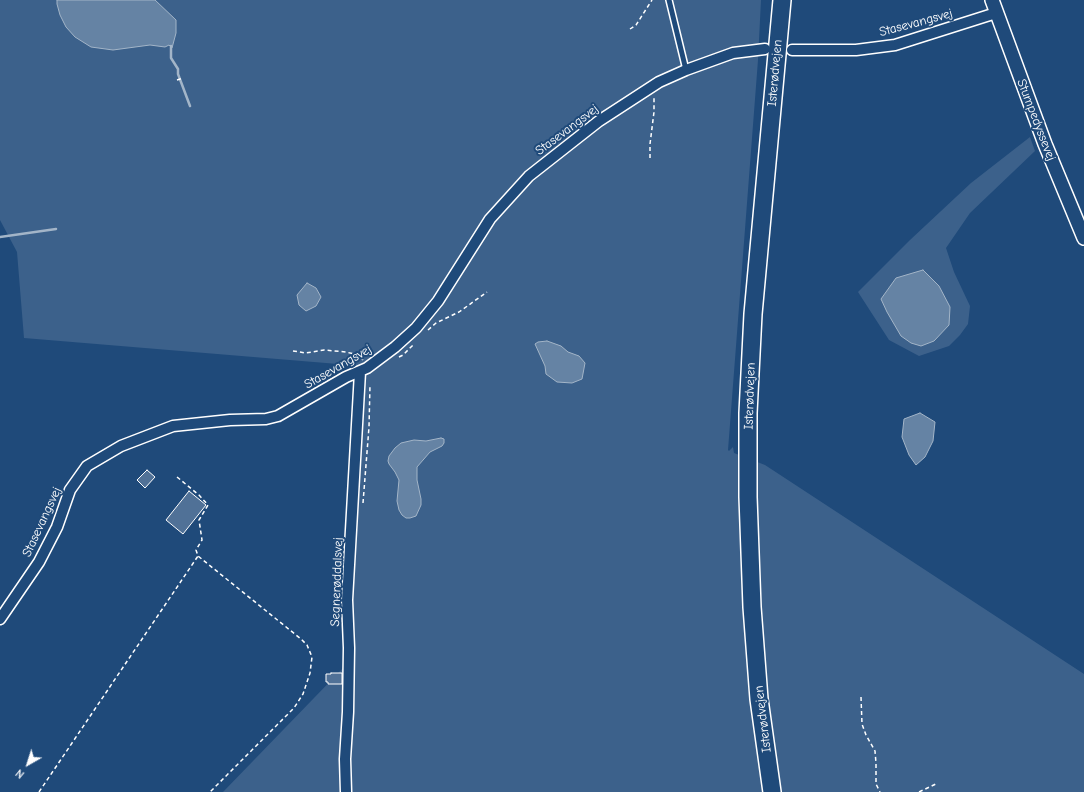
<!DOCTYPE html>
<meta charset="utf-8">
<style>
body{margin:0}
#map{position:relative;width:1084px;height:792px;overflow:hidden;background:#1f4a7a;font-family:"Comic Neue",sans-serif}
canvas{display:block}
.north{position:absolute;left:8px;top:744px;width:40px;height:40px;-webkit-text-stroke:3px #1f4a7a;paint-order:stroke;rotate:219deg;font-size:11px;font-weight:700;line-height:16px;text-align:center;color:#fff}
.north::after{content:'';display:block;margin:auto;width:14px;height:18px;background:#fff;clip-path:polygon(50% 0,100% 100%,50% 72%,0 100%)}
</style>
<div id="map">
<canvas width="1084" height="792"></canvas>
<div class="north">N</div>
</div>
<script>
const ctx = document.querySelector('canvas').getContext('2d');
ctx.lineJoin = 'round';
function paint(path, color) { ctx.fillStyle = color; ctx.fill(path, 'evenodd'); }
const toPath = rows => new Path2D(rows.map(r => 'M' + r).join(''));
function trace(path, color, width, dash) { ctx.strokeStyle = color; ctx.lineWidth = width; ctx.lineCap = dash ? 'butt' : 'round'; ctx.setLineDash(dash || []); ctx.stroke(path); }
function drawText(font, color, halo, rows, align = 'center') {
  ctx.font = font + ' "Comic Neue",sans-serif'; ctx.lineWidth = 4; ctx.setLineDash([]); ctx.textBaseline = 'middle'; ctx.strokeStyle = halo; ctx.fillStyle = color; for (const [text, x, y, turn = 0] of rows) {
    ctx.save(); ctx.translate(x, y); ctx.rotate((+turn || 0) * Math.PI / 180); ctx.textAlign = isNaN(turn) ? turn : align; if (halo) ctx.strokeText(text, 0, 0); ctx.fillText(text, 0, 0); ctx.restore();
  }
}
const green = toPath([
 [0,0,761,0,758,60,728,450,729,451,733,447,734,453,765,465,1084,674,1084,792,223,792,344,667,362,366,24,338,17,252,0,220],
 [1030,137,1035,151,970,213,946,248,954,272,970,306,968,324,960,335,949,346,919,356,889,340,858,292,910,240,971,183]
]);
const water = toPath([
 [57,0,155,0,176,20,176,33,172,48,169,45,165,47,150,45,113,50,91,47,75,37,66,27,60,15,57,4,57,0],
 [923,270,939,286,950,307,949,325,934,341,921,346,911,343,901,336,887,312,881,299,896,278,923,270],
 [307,283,316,288,321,297,316,306,306,311,299,305,297,295,307,283],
 [547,341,561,346,568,352,579,356,585,363,582,379,572,383,557,382,546,374,545,366,535,344,538,342,547,341],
 [920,413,935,422,933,441,925,457,916,465,909,455,902,437,904,419,920,413],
 [441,438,444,439,444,443,442,446,430,452,417,467,417,480,421,499,421,505,416,516,410,518,406,518,402,515,399,510,397,501,399,480,395,472,389,464,388,461,389,456,395,448,401,443,414,440,426,441,441,438]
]);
const stream = toPath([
 [171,46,171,58,178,69,178,74,190,106],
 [0,237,56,229]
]);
const building = toPath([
 [147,470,155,477,145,488,137,480,147,470],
 [189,491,206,505,183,534,166,520,189,491],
 [331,673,342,673,342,684,328,684,328,682,326,682,326,674,331,674,331,673]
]);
const path = toPath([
 [630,29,636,25,652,0],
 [177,80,183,78],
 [650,158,650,144,654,112,654,96],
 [428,330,436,323,459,312,487,292],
 [293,351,306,353,324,350,346,352,358,355,363,360],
 [399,357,403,355,413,345],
 [177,477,199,495,208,505,199,520,202,540,196,550,198,556,301,639,307,645,312,657,310,673,303,694,294,708,210,792],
 [363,503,369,427,370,385],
 [861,697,862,724,866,735,875,751,876,763,876,784,880,792],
 [39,792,198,556],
 [919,792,938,783]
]);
const service = toPath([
 [669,0,686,70]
]);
const minor = toPath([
 [792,50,856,50,895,45,996,13],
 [0,619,39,562,57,527,70,490,87,466,121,446,173,426,230,420,266,419,278,416,346,377,367,368,395,347,416,328,438,301,490,219,529,176,599,121,659,82,686,70,733,53,765,49],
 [346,792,345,759,348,712,349,648,347,600,360,372]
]);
const tertiary = toPath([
 [992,0,1045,144,1084,238]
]);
const trunk = toPath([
 [772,792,759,699,752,607,748,497,748,413,753,314,782,0]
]);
const streetNames = [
 ["Stasevangsvej",916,23,-15],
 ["Isterødvejen",775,73,-85],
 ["Stumpedyssevej",1036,120,69],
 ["Stasevangsvej",567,130,-37],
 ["Stasevangsvej",338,367,-30],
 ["Isterødvejen",750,396,-88],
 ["Stasevangsvej",42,522,-65],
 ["Segnerøddalsvej",337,582,-88],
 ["Isterødvejen",763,719,-97]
];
paint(green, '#3c618b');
paint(water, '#6583a4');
trace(water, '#a3b5c8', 1);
trace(stream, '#a3b5c8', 2.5);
paint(building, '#507197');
trace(building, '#fff', 1);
trace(service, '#fff', 8);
trace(minor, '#fff', 13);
trace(tertiary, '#fff', 16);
trace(trunk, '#fff', 20);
trace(path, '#fff', 1.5, [4, 3]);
trace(service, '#1f4a7a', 5);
trace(minor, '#1f4a7a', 10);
trace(tertiary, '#1f4a7a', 13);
trace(trunk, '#1f4a7a', 17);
drawText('13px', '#fff', '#1f4a7a', streetNames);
</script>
